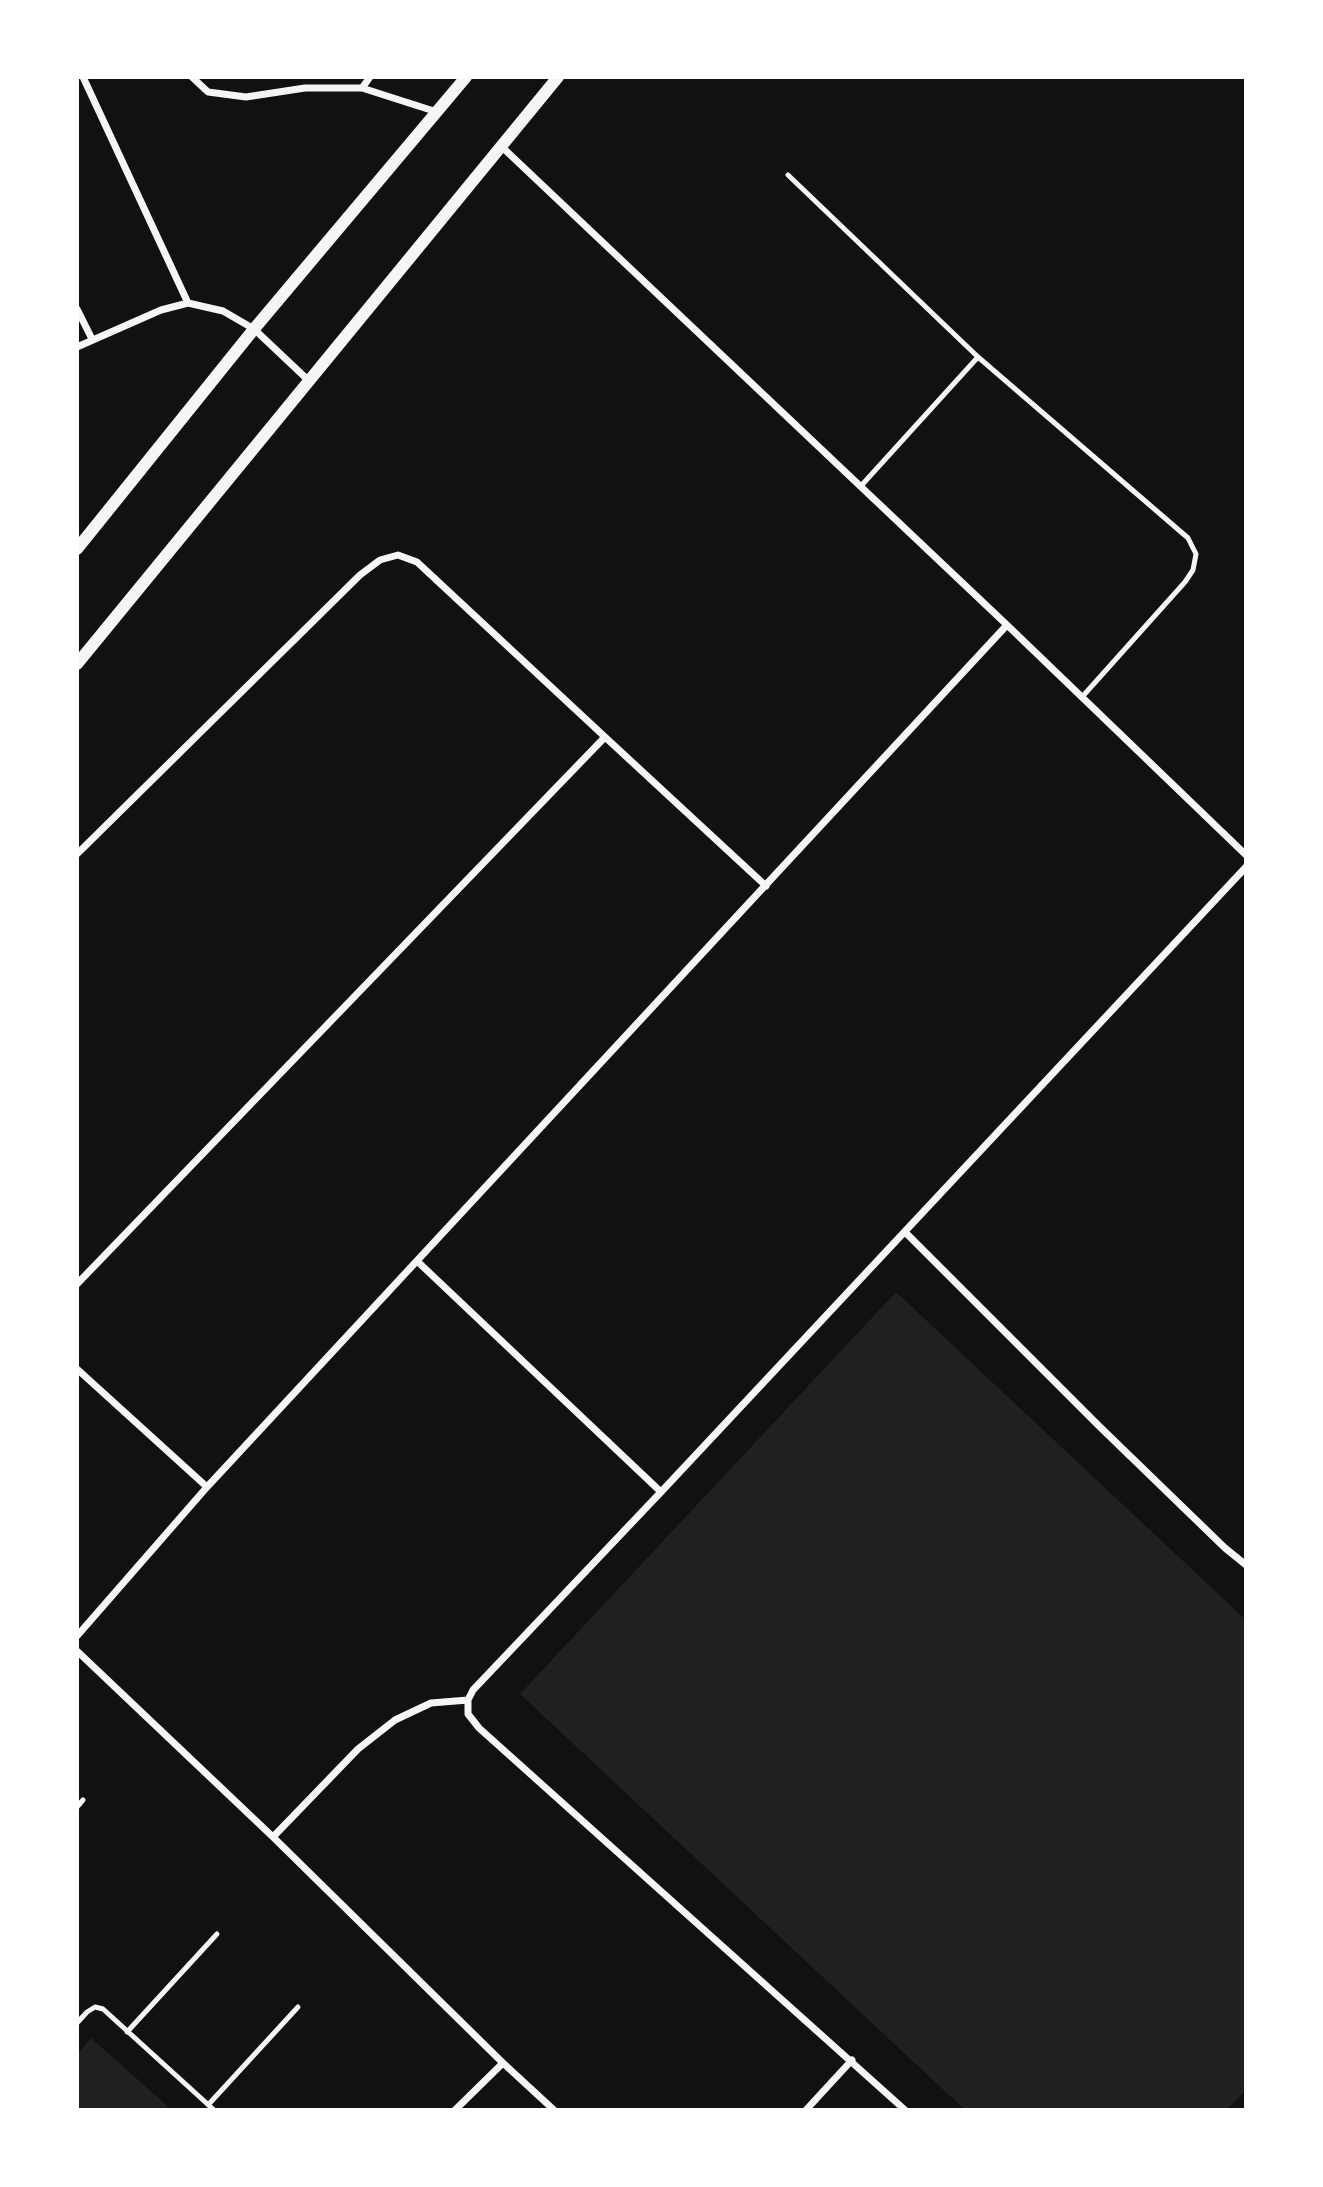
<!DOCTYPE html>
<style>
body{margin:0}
#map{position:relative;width:1323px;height:2187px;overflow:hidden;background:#111;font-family:"Sofia Sans Condensed",sans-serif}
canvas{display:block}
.frame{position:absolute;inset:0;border:79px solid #fff;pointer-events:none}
</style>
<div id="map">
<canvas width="1323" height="2187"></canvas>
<div class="frame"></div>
</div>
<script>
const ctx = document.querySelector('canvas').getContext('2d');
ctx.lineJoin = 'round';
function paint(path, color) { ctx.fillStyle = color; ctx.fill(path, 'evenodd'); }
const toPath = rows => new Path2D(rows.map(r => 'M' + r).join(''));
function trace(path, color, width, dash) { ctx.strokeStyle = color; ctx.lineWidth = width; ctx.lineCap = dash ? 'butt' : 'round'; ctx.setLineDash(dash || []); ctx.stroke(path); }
const green = toPath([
 [896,1292,1246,1620,1246,2090,1227,2110,965,2110,520,1694],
 [91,2038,172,2110,77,2110,77,2054]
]);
const service = toPath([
 [788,175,978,357,1188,538,1196,554,1193,570,1185,582,1082,697],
 [860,487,978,357],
 [77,1807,83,1800],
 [77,2023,87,2012,95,2007,103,2009,214,2110],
 [127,2032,217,1934],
 [208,2105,298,2007]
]);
const minor = toPath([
 [83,77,188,303],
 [192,77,208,92,246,97,305,88,362,88,437,112],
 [362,88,370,77],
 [502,147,1007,625,1246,855],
 [77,309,92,339],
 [77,347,161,310,188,303,223,311,254,329,308,380],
 [77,854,360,575,380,560,398,555,417,562,605,737],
 [905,1232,1099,1426,1225,1548,1246,1565],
 [417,1261,661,1492],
 [77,1284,605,737,766,886],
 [77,1369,207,1487],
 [77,1636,207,1487,1007,625],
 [77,1651,273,1837,503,2063,554,2110],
 [273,1837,358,1749,395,1720,431,1703,468,1700],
 [455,2110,503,2063],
 [806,2110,852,2060],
 [905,2110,479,1728,468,1714,468,1700,473,1690,661,1492,1246,867]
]);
const tertiary = toPath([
 [77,549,254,329,466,77],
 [77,664,558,77]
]);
paint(green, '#202020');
trace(service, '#f5f5f5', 5);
trace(minor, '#f5f5f5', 7);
trace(tertiary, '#f5f5f5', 12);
</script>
